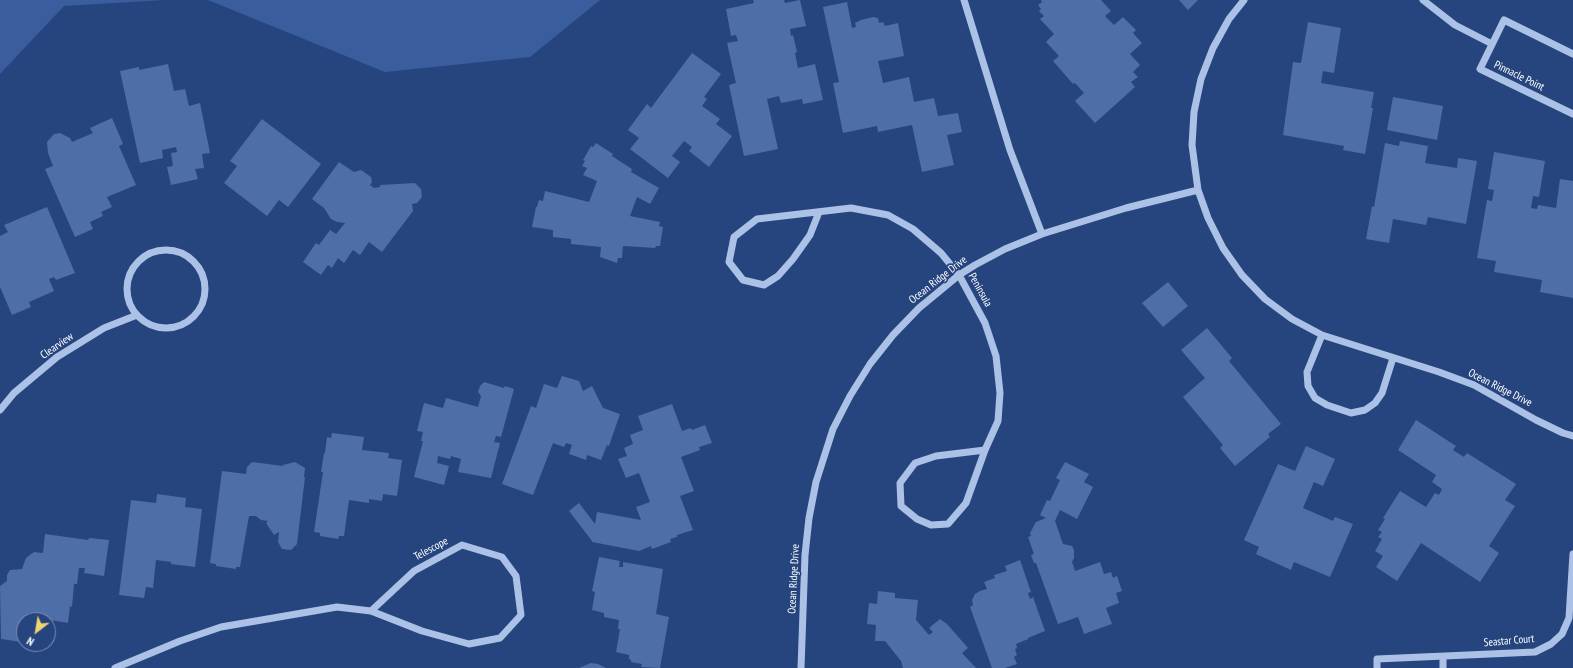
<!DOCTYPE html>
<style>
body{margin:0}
#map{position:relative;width:1573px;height:668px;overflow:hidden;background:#26457f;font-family:"PT Sans Narrow",sans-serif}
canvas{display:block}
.north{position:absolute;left:16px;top:612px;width:40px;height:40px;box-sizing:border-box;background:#26457f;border:1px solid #7d8fb2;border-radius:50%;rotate:211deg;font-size:11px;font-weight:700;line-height:16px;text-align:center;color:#fff}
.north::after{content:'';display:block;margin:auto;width:14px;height:18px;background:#efd671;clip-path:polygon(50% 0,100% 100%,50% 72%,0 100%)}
</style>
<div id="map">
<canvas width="1573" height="668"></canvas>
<div class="north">N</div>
</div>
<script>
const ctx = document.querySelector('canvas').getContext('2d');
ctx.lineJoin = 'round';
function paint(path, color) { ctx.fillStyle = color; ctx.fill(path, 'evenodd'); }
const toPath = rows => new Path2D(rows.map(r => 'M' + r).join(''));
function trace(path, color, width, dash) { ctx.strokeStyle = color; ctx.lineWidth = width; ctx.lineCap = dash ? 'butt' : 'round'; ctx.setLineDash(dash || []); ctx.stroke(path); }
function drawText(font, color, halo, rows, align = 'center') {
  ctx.font = font + ' "PT Sans Narrow",sans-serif'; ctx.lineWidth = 3.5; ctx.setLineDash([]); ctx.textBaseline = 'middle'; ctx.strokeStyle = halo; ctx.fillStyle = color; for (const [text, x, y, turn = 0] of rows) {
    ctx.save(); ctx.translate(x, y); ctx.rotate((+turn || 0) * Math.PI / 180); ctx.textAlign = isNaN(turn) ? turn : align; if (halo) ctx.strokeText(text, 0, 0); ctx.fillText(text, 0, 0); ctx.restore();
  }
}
const green = toPath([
 [0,0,164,0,64,6,0,74],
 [208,0,600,0,530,57,385,72]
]);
const building = toPath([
 [753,0,784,0,785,3,800,0,806,26,790,29,791,36,793,35,797,52,795,53,798,68,815,64,823,100,803,104,802,99,781,103,779,96,767,99,778,149,744,156,729,85,736,83,727,43,738,41,736,35,731,36,726,9,754,3],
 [1041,0,1101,0,1111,11,1105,16,1114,25,1123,17,1136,30,1133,33,1142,43,1130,54,1140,65,1133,72,1138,77,1131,82,1135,87,1095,123,1075,101,1084,93,1075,83,1073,84,1053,61,1059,56,1046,42,1054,34,1040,19,1044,16,1039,11,1041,9,1038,5,1042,2],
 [1179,0,1198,0,1188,10],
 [847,2,852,28,856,27,855,23,861,20,873,17,878,18,879,23,883,22,885,26,898,23,904,56,878,61,883,83,909,77,914,102,934,98,938,116,958,113,962,132,947,135,954,165,922,172,912,125,878,132,877,126,843,133,833,83,839,82,823,7],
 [1308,22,1341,28,1334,73,1323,71,1321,83,1374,92,1371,108,1373,108,1365,154,1343,150,1344,146,1283,135,1293,62,1301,63],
 [692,53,721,74,704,97,707,99,702,106,720,119,716,124,732,136,709,167,689,151,692,147,684,141,672,156,680,162,668,178,630,149,639,138,628,130,647,104,651,108],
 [168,64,174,91,185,89,189,106,200,103,210,153,202,154,204,168,195,169,198,179,171,185,167,167,173,166,171,153,177,152,176,147,162,150,163,158,140,163,120,71,139,67,139,70],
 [1393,97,1443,106,1437,140,1387,130],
 [112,118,123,144,119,146,136,185,107,197,112,207,101,212,103,216,90,222,93,229,75,237,45,169,53,166,48,153,47,142,54,134,60,133,70,138,72,142,93,133,90,128],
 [262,119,321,164,288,207,279,200,267,216,224,183,237,166,230,161],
 [1400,141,1428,146,1425,163,1457,168,1458,158,1477,161,1466,224,1428,217,1426,225,1393,219,1389,243,1366,239,1372,206,1374,207,1385,143,1399,146],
 [596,143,613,154,612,156,632,169,631,172,659,188,650,204,637,197,630,216,660,222,659,226,663,227,660,246,656,246,655,248,623,246,622,258,618,258,617,263,600,257,601,247,571,244,571,239,553,237,553,230,532,227,536,207,537,207,539,200,543,201,545,191,589,202,597,181,583,175,587,168,582,166,585,161,583,160,591,146,593,147],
 [1494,152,1545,161,1539,197,1533,196,1531,208,1537,209,1538,205,1556,208,1560,179,1573,181,1573,298,1540,292,1542,280,1494,272,1496,261,1477,258,1487,200,1492,201,1494,190,1488,189],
 [339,162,354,172,361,170,371,177,372,182,370,185,374,188,380,187,380,185,415,183,421,189,422,197,417,203,412,204,413,211,382,252,369,242,360,255,353,250,344,263,338,258,332,268,328,265,321,275,303,262,316,243,319,245,330,230,336,234,345,223,337,222,331,219,324,208,312,199],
 [47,207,75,273,56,280,54,277,49,279,54,291,29,302,31,307,12,315,0,287,0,236,8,232,4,225],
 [1168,282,1188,306,1163,327,1142,303],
 [1207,328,1232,358,1229,361,1281,424,1268,434,1270,437,1235,466,1220,448,1223,445,1183,397,1205,378,1181,350],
 [562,376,579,381,583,391,592,386,603,408,620,414,609,446,607,445,601,460,587,455,586,460,569,454,572,445,566,443,564,447,553,443,533,495,502,484,531,406,536,408,544,384,557,388],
 [484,382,504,388,505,386,514,389,501,437,496,436,494,442,500,443,491,478,458,472,461,459,451,456,450,459,438,456,437,463,449,466,444,485,414,477,423,441,421,441,423,432,417,431,424,403,443,408,446,398,478,407,481,396,478,392,480,386],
 [672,404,682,431,691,428,692,430,705,425,712,443,699,447,700,450,681,457,694,491,680,496,693,530,677,535,677,537,670,539,671,542,652,549,651,546,639,551,592,542,592,541,569,511,579,503,595,524,597,512,641,520,636,507,650,502,639,473,626,478,618,459,627,456,624,448,633,444,630,435,643,430,638,416],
 [1416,420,1456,446,1453,450,1464,457,1467,453,1516,484,1505,500,1515,506,1489,546,1499,553,1480,582,1421,543,1397,581,1376,567,1383,556,1375,551,1382,539,1378,537,1382,532,1378,530,1385,519,1383,518,1400,491,1426,507,1435,493,1439,495,1442,489,1432,482,1436,475,1398,450],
 [332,433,364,437,362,450,389,453,388,458,402,460,397,496,383,494,382,501,369,499,369,503,349,500,344,536,339,536,338,539,320,536,320,533,314,532,323,472,321,472,324,453,325,453,327,437,331,438],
 [1306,446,1335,459,1323,486,1314,482,1303,508,1333,521,1335,517,1353,524,1330,577,1294,562,1291,570,1256,554,1259,547,1244,540,1278,464,1295,471],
 [252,462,283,466,283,465,295,462,305,468,304,477,305,477,297,544,291,550,282,549,278,542,279,532,274,535,266,523,268,521,261,520,256,516,249,516,240,567,236,567,236,569,216,566,216,564,210,563,222,471,246,474,247,467],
 [1065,462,1089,474,1084,482,1093,487,1077,519,1060,510,1055,521,1063,544,1072,546,1074,550,1074,558,1072,562,1075,571,1100,562,1104,574,1111,572,1113,578,1117,576,1122,591,1116,593,1119,603,1106,608,1112,624,1084,634,1078,617,1058,624,1036,563,1034,563,1031,555,1034,554,1028,537,1031,536,1030,533,1036,522,1046,518,1040,515,1047,500,1050,501,1060,480,1056,478],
 [157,494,186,498,185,507,202,509,195,567,171,564,171,562,156,560,153,588,146,587,144,598,119,595,131,500,156,503],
 [45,534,88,540,89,538,109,540,104,576,84,573,85,568,79,568,77,584,74,584,72,607,70,606,68,623,44,619,24,620,24,633,22,642,1,639,0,586,7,581,7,575,10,570,22,569,26,558,34,552,43,553],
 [599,557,620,561,619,567,623,567,623,562,663,569,656,614,669,617,660,668,641,667,642,664,631,662,631,660,629,659,629,655,616,652,620,629,618,629,619,620,604,617,604,613,592,610,595,592,592,591],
 [1020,560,1031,592,1028,593,1030,599,1033,597,1045,631,1028,638,1028,639,1016,644,1017,648,1015,649,1017,655,1014,657,1017,664,1005,668,992,668,970,607,973,605,972,600,975,594,980,591,987,589,984,582,995,578,994,575,1007,571,1005,566],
 [878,591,895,593,895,598,918,600,916,620,929,635,933,632,929,628,940,619,947,624,968,648,962,653,976,668,903,668,901,661,885,641,875,641,876,625,867,624,869,603,877,604],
 [591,663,598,664,606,668,579,668]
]);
const minor = toPath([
 [964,0,1010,150,1042,234],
 [1423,0,1455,25,1492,44],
 [1573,54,1504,20,1480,69,1573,114],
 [1198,190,1192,145,1194,112,1201,79,1213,48,1229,19,1244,0],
 [819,212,810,235,793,259,778,276,764,285,743,280,729,262,734,237,757,219,851,208,888,215,913,229,941,253,959,275,985,323,996,356,1000,393,998,421,985,450,966,503,948,524,931,525,917,519,901,506,900,483,915,463,936,456,985,450],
 '127 289a39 39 0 1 1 78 0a39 39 0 1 1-78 0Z',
 [1322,335,1307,372,1308,386,1315,398,1327,405,1351,413,1365,410,1375,403,1382,393,1393,358],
 [0,410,14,393,57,357,104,328,137,315],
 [1443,657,1443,668],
 [115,668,180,641,221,627,337,607,371,611,422,631,469,644,500,638,521,615,516,576,502,557,462,545,414,571,371,611],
 [801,668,805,555,809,518,816,482,833,429,850,396,870,364,893,335,919,308,959,275,975,265,1005,249,1042,234,1126,208,1198,190,1208,218,1223,248,1242,275,1265,299,1292,319,1322,335,1439,372,1474,385,1536,420,1563,433,1573,436],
 [1377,668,1377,659,1535,652,1551,644,1562,634,1569,618,1573,554]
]);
const streetNames = [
 ["Pinnacle Point",1519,76,26],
 ["Ocean Ridge Drive",938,280,-38],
 ["Peninsula",980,290,61],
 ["Clearview",57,346,-35],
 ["Ocean Ridge Drive",1500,388,27],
 ["Telescope",431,549,-28],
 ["Ocean Ridge Drive",794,579,-87],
 ["Seastar Court",1509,641,-5]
];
paint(green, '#3a5d9d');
paint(building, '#4e6ea8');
trace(minor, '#acc1e6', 7);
drawText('11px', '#fff', '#26457f', streetNames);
</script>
